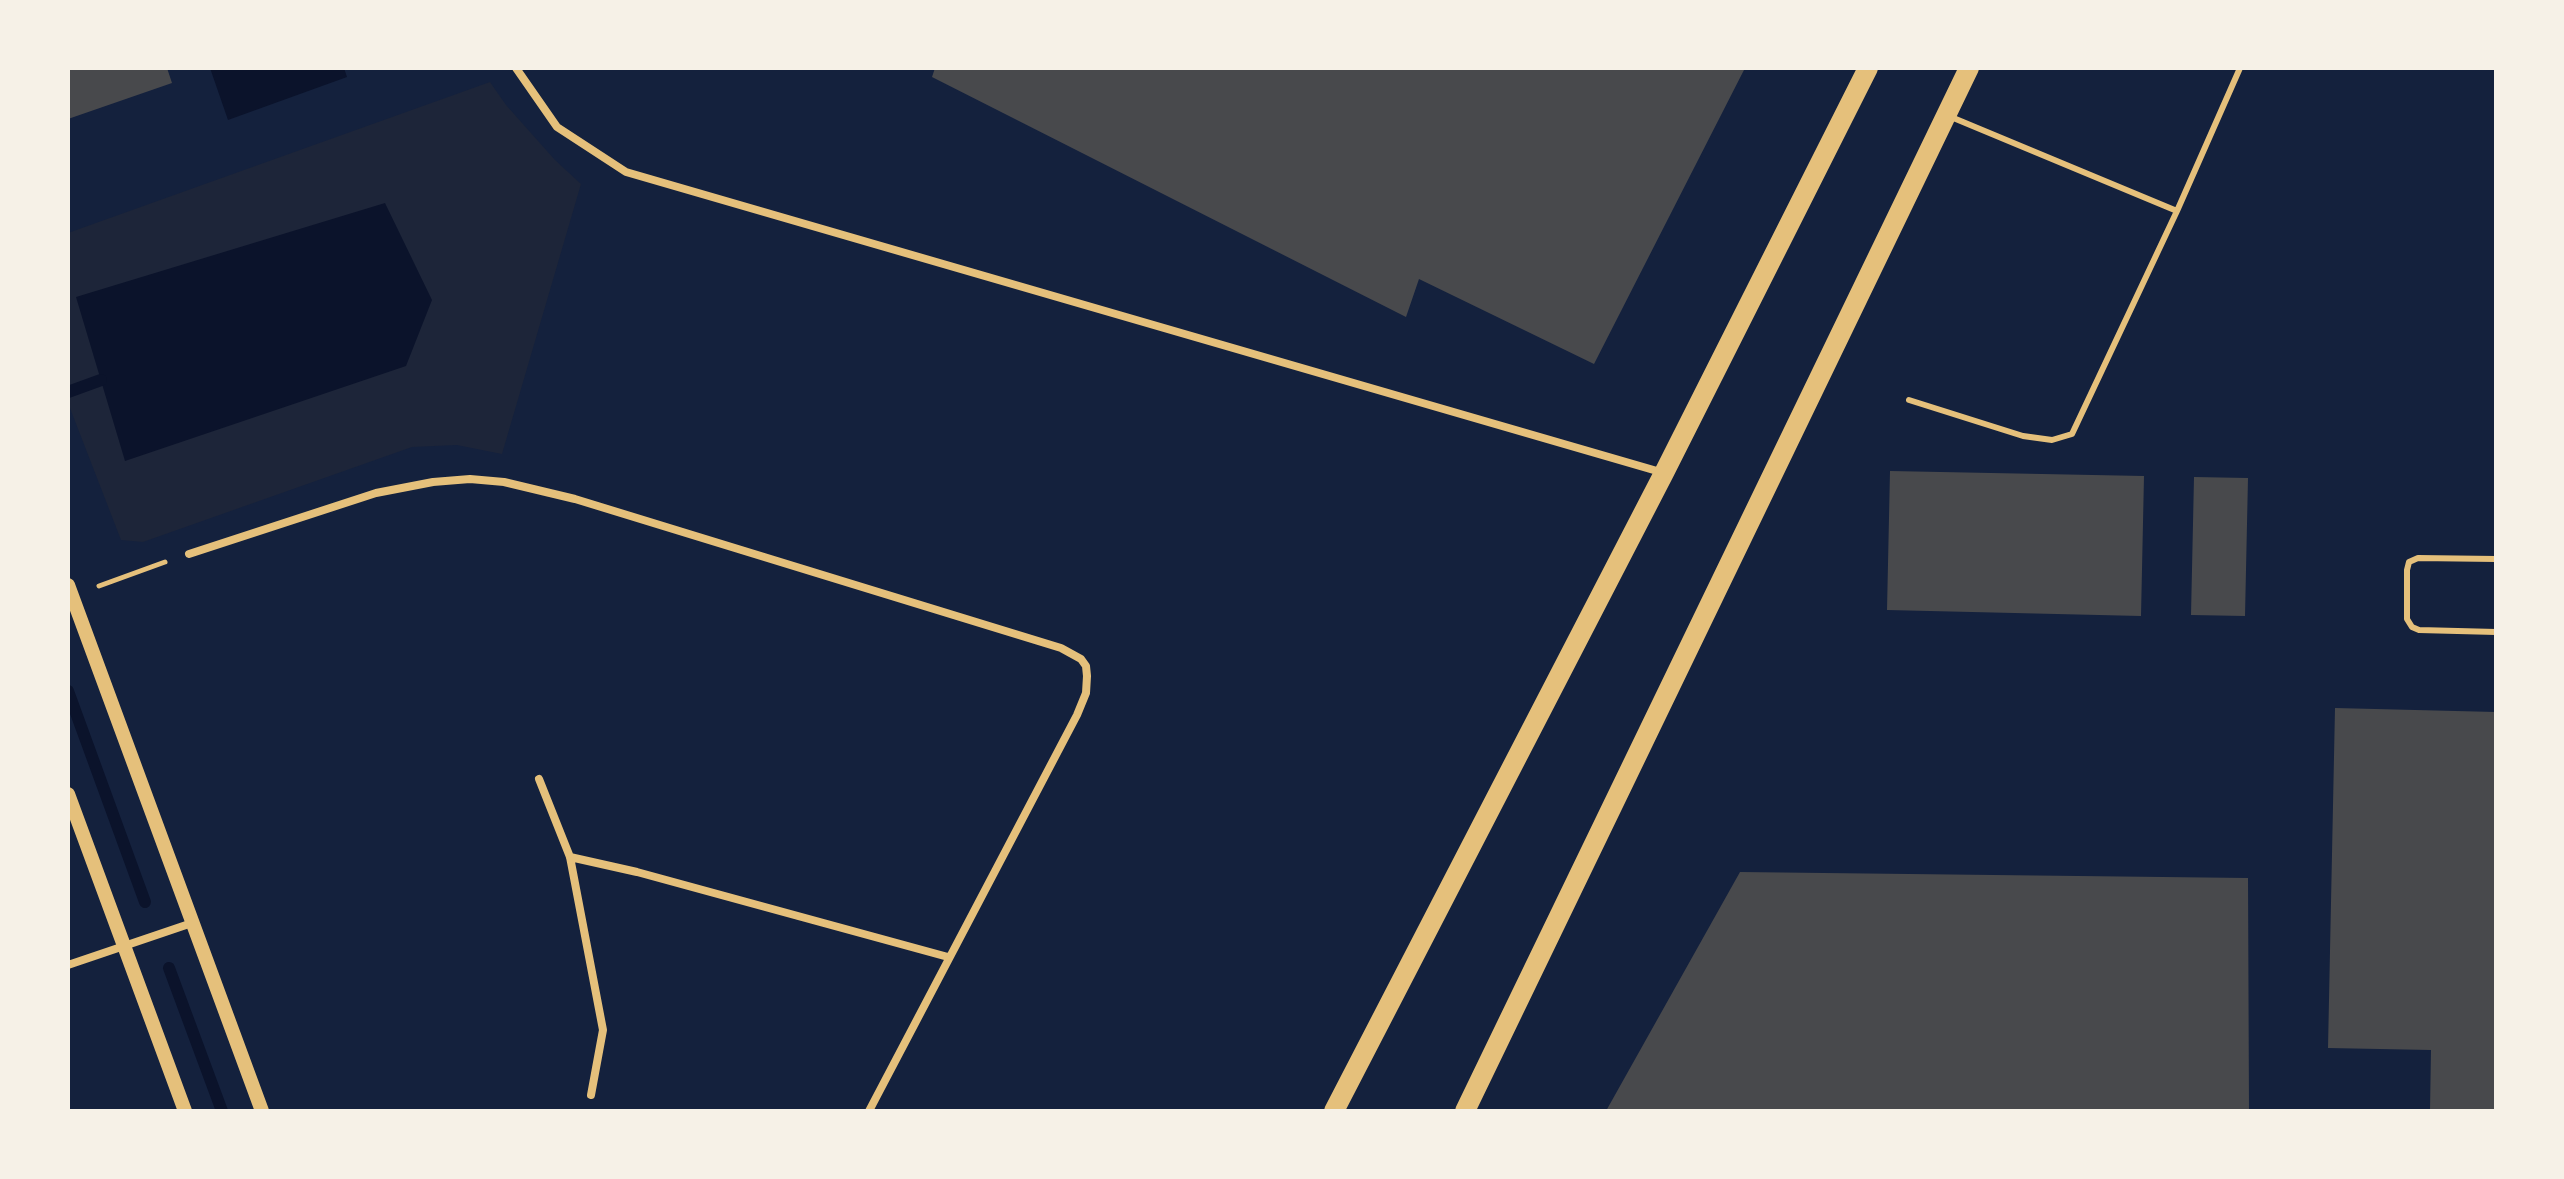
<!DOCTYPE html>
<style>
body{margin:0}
#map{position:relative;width:2564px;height:1179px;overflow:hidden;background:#14213d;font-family:"Exo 2",sans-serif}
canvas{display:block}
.frame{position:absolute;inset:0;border:70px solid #f6f1e7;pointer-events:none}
</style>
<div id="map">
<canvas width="2564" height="1179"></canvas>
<div class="frame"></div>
</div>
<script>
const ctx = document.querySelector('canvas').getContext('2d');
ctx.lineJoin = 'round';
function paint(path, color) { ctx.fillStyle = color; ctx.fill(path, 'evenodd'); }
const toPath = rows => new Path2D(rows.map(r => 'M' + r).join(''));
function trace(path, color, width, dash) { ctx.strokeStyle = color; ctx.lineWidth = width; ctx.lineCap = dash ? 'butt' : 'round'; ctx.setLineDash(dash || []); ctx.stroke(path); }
const green = toPath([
 [490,82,506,105,555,160,581,184,502,454,457,445,412,447,143,542,121,540,68,403,68,233]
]);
const water = toPath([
 [210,68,344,68,347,77,228,120],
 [385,203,432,300,406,366,125,461,76,297]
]);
const stream = toPath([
 [68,392,101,380],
 [68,691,145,902],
 [169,968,222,1111]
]);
const building = toPath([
 [68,68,167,68,172,83,68,119],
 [935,68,1745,68,1594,364,1419,279,1406,317,932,77],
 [1890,471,2144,476,2141,616,1887,610],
 [2194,477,2248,478,2245,616,2191,615],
 [2335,708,2496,712,2496,1111,2430,1110,2431,1050,2328,1048],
 [1740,872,2248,878,2249,1111,1606,1111]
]);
const path = toPath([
 [99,586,165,562]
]);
const service = toPath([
 [1951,117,2177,211],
 [1909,400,2023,436,2052,440,2072,434,2177,211,2240,68],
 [2496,559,2418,558,2409,562,2407,570,2407,619,2412,627,2419,630,2496,632]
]);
const minor = toPath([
 [516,68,557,127,626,172,1664,473],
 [189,554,376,493,433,482,470,479,504,482,575,499,1061,648,1081,659,1086,666,1087,676,1086,693,1077,715,869,1111],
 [539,779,570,857,603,1030,591,1095],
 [570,857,637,872,948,957],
 [68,965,192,923]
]);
const tertiary = toPath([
 [68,585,262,1111],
 [68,794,185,1111]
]);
const primary = toPath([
 [1334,1111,1664,473,1868,68],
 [1465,1111,1969,68]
]);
paint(green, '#1d2539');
paint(water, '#0b132b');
trace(stream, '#0b132b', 12);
paint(building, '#48494c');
trace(path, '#e5c07b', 5);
trace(service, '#e5c07b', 6);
trace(minor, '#e5c07b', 8);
trace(tertiary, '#e5c07b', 14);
trace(primary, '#e5c07b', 20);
</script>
